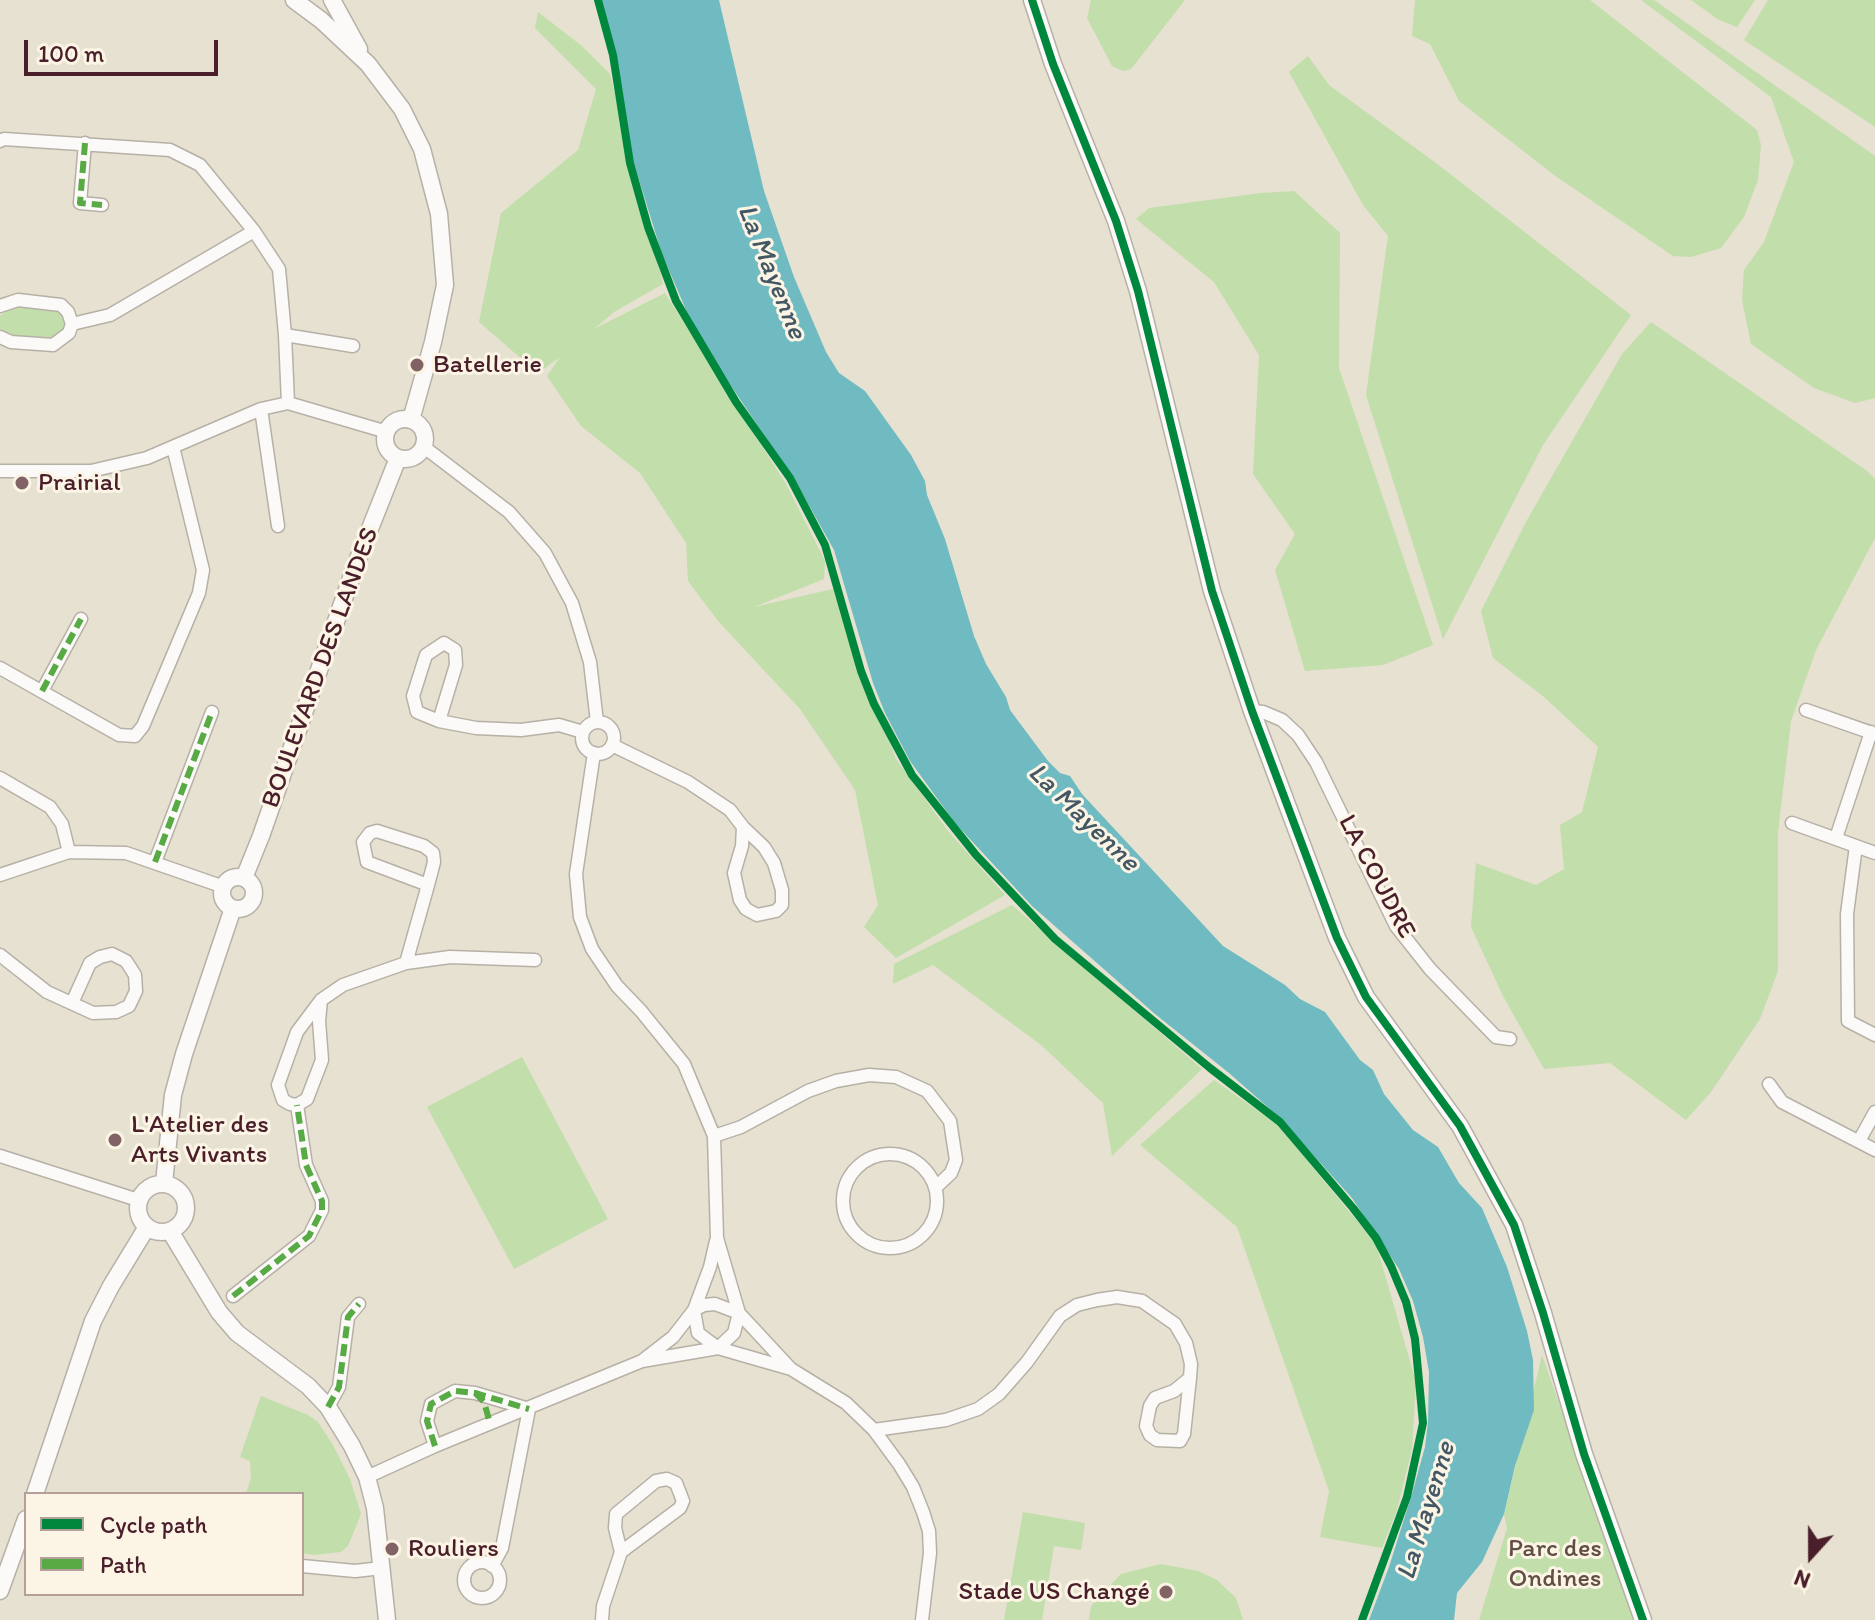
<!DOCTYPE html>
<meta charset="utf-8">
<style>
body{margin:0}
#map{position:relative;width:1875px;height:1620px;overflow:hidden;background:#e6e1d0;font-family:Itim,sans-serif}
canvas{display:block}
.legend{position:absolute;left:24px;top:1492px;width:280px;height:104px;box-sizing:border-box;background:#fcf5e5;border:2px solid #b59f9b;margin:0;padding:10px 14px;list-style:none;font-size:24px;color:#4a1f2b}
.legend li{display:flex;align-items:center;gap:16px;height:40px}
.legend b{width:40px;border:2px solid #b59f9b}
.north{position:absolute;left:1771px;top:1516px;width:80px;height:80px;-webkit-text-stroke:6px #fcf5e5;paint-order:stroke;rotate:201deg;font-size:22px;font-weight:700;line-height:32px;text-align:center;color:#4a1f2b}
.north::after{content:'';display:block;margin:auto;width:28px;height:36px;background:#4a1f2b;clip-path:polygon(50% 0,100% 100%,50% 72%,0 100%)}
.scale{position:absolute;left:24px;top:40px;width:194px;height:36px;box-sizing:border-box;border:4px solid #4a1f2b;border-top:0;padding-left:10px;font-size:24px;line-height:28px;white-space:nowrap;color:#4a1f2b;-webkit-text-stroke:6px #fcf5e5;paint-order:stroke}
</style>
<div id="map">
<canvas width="1875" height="1620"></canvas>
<ul class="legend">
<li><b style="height:10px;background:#00873e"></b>Cycle path</li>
<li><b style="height:10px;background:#57aa44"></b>Path</li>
</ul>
<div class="north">N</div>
<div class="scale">100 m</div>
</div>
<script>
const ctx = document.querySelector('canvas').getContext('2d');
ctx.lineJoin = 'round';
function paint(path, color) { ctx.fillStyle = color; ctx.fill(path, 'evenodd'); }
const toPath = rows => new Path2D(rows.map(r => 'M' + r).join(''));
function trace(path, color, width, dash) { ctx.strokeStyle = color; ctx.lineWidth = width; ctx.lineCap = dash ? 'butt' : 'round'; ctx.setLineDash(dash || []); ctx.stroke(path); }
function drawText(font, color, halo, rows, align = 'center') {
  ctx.font = font + ' Itim,sans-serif'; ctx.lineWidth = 6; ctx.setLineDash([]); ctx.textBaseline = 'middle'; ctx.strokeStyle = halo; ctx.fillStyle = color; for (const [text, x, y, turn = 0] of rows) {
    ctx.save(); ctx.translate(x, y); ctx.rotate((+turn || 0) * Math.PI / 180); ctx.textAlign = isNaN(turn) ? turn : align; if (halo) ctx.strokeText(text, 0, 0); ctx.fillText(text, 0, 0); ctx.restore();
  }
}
const green = toPath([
 [1091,0,1185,0,1131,69,1123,71,1112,66,1087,18],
 [1415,0,1590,0,1757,130,1761,145,1758,180,1744,217,1721,248,1691,257,1673,256,1554,175,1459,101,1430,44,1412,36],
 [1641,0,1654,0,1875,156,1875,398,1855,403,1814,388,1751,344,1742,300,1744,270,1764,242,1794,162,1771,97],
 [1691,0,1755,0,1737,27,1719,20],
 [1768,0,1875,0,1875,127,1744,40],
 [538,12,582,46,610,74,663,284,614,312,594,329,665,293,786,484,825,561,824,579,754,607,833,589,896,759,948,831,1005,895,896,958,864,927,878,905,855,790,800,709,718,621,688,581,686,543,640,473,581,426,547,376,560,357,538,373,479,322,501,213,578,150,596,89,535,28],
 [1308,56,1329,85,1440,166,1631,315,1543,445,1443,639,1366,395,1388,236,1363,205,1289,72],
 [1294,191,1340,233,1339,368,1433,645,1383,665,1305,671,1275,570,1295,534,1253,474,1259,355,1214,282,1136,219,1149,208,1261,193],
 [15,304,58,309,67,325,63,333,54,342,10,337,0,329,0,316],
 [1651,322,1867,471,1875,479,1875,538,1816,650,1791,721,1778,832,1778,971,1760,1019,1711,1092,1686,1120,1610,1063,1544,1069,1503,996,1471,927,1476,863,1536,885,1564,869,1560,825,1582,812,1598,747,1544,697,1493,658,1481,611,1527,520,1622,354],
 [1012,905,1202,1069,1112,1156,1103,1103,1041,1045,933,965,893,984,894,964],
 [522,1057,608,1219,514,1269,427,1107],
 [1214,1080,1278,1125,1376,1244,1416,1382,1412,1449,1397,1510,1382,1548,1320,1537,1329,1491,1237,1227,1140,1145],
 [1542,1355,1635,1620,1479,1620,1507,1528,1504,1514],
 [261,1396,308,1415,318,1422,333,1445,350,1479,361,1514,348,1546,341,1552,314,1555,302,1553,302,1494,246,1494,251,1478,250,1461,240,1457],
 [1023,1512,1085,1523,1081,1550,1054,1546,1042,1620,1004,1620],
 [1161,1564,1198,1571,1217,1580,1236,1598,1243,1620,1089,1620,1091,1606,1121,1574]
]);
const water = toPath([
 [600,0,719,0,764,191,794,277,826,352,839,373,865,391,911,455,925,481,927,495,945,539,974,636,986,664,1006,697,1010,710,1048,761,1060,773,1070,776,1082,794,1223,946,1285,985,1300,999,1325,1012,1360,1060,1373,1070,1384,1094,1413,1130,1438,1147,1459,1183,1482,1208,1507,1267,1527,1331,1533,1360,1534,1410,1515,1466,1504,1514,1482,1562,1457,1593,1454,1620,1369,1620,1389,1567,1412,1494,1425,1447,1428,1422,1429,1372,1423,1337,1413,1301,1399,1269,1352,1198,1279,1117,1229,1073,1155,1014,1032,906,955,823,910,761,885,713,873,683,834,550,797,484,713,359,687,312,662,254,631,154,619,78]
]);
const minor = toPath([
 [0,141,4,139,170,150,200,165,254,231,279,269,285,335,288,403],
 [85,143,80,203,102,205],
 [0,306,18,300,61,305,68,312,72,324,69,333,53,345,11,342,0,337],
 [72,324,110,315,254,231],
 [285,335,353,346],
 [261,409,278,526],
 [424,447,509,512,545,553,572,603,590,662,597,722],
 [0,471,91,471,147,458,261,409,288,403,387,432],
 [0,668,119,735,135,736,143,726,199,593,203,570,173,447],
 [42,691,81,619],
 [1806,710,1875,734],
 [1252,711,1263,712,1282,720,1298,735,1316,762,1396,926,1430,969,1496,1037,1510,1039],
 [439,721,456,665,455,650,444,643,426,655,413,696,417,712,439,721,476,728,521,730,559,725,583,732],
 '582 738a16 16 0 1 1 32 0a16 16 0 1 1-32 0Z',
 [612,745,688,782,730,810,743,827,764,847,774,863,782,890,782,905,776,911,757,915,746,909,740,900,734,873,742,846,743,827],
 [594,753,576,874,580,917,592,949,617,986,641,1011,684,1064,714,1136,717,1238,739,1313,791,1369],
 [0,778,50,807,62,824,69,852],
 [1792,823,1875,853],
 [1836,838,1871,732],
 [1856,846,1847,914,1848,1021,1875,1035],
 [155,862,212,712],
 [0,875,69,852,126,853,224,887],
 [0,955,47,992,93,1013,116,1012,129,1006,136,991,135,975,126,961,112,954,100,957,90,963,72,1003],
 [406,963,428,885,434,862,433,853,424,846,377,831,370,833,363,842,367,862,428,885],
 [321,1000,319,1021,322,1060,307,1099,297,1105,290,1104,283,1100,278,1085,297,1032,321,1000,343,985,406,963,450,957,535,960],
 [1769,1084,1782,1102,1875,1150],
 [714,1136,741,1127,808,1091,836,1081,869,1075,896,1077,927,1091,950,1121,956,1160,951,1173,935,1188],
 [1859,1141,1875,1112],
 '843 1201a47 47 0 1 1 94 0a47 47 0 1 1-94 0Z',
 [0,1156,138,1200],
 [233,1296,309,1236,322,1210,322,1201,306,1165,297,1105],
 [715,1304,739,1313,734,1333,718,1348,698,1333,694,1310,704,1305,715,1304],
 [642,1361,718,1348,791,1369,846,1403,874,1430,899,1464,913,1487,923,1512,929,1531,930,1553,922,1620],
 [328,1407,339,1387,348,1317,359,1304],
 [874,1430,946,1420,978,1409,999,1394,1027,1362,1060,1316,1077,1305,1097,1300,1117,1297,1142,1301,1175,1324,1186,1343,1191,1364,1190,1378,1184,1434,1180,1441,1157,1440,1150,1435,1146,1426,1150,1406,1155,1398,1174,1391,1190,1378],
 [435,1446,427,1421,431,1404,455,1391,475,1393,529,1409,502,1548,492,1566],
 [367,1477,435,1446,642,1361,673,1337,694,1310,710,1267,716,1241],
 '464 1580a18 18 0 1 1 36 0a18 18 0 1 1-36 0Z',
 [302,1566,355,1571,382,1568],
 [602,1620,603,1606,621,1552,615,1528,616,1514,656,1481,667,1479,676,1483,683,1501,680,1508,621,1552]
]);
const tertiary = toPath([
 [294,0,321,20,368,64,402,109,422,149,439,214,445,285,433,342,411,420],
 [332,0,359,49],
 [1032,0,1053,64,1116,221,1138,291,1212,591,1252,711,1337,938,1366,997,1460,1126,1514,1225,1543,1313,1584,1454,1643,1620],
 '385 439a20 20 0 1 1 40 0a20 20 0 1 1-40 0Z',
 '222 893a16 16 0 1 1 32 0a16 16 0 1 1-32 0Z',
 [244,878,261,836,356,564,398,458],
 [164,1183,173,1095,184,1054,233,908],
 '138 1208a24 24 0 1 1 48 0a24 24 0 1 1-48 0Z',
 [170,1231,219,1312,237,1333,308,1386,328,1407,352,1446,367,1477,375,1508,387,1620],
 [35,1494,93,1321,111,1286,147,1227],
 [0,1591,26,1519]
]);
const quiet = toPath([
 [85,143,80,203,102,205],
 [42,691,81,619],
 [155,862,212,712],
 [233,1296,309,1236,322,1210,322,1201,306,1165,297,1105],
 [475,1393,484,1402,490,1423],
 [328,1407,339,1387,348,1317,359,1304],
 [435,1446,427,1421,431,1404,455,1391,475,1393,529,1409]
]);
const cycleway = toPath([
 [598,0,613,55,630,163,648,227,676,301,736,402,790,478,825,545,861,671,874,704,912,775,976,855,1055,939,1210,1068,1280,1122,1353,1208,1376,1238,1391,1266,1406,1302,1415,1339,1423,1423,1407,1497,1362,1620],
 [1032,0,1053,64,1116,221,1138,291,1212,591,1252,711,1337,938,1366,997,1460,1126,1514,1225,1543,1313,1584,1454,1643,1620]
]);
const markers = [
 [417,365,8,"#816365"],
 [22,483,8,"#816365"],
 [115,1140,8,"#816365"],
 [392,1549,8,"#816365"],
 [1166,1592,8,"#816365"]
];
const poiNames = [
 ["Batellerie",433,365],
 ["Prairial",38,483],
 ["L'Atelier des",131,1125],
 ["Arts Vivants",131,1155],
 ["Rouliers",408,1549],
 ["Stade US Changé",1150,1592,"right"]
];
const streetNames = [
 ["BOULEVARD DES LANDES",321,668,-70],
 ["LA COUDRE",1376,877,62]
];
const parkNames = [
 ["Parc des",1555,1549],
 ["Ondines",1555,1579]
];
const waterNames = [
 ["La Mayenne",771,272,68],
 ["La Mayenne",1083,818,44],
 ["La Mayenne",1427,1511,-73]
];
paint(green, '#c2deab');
paint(water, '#6fbbc1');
trace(minor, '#b7b0a7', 15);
trace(tertiary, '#b7b0a7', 19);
trace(minor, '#fbfaf8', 12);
trace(tertiary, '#fbfaf8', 16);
trace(quiet, '#57aa44', 6, [12, 6]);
trace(cycleway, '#00873e', 8);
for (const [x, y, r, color] of markers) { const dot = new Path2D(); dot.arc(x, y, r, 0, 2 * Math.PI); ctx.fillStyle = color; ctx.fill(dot); trace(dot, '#fcf5e5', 3); }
drawText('26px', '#4a1f2b', '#fcf5e5', poiNames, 'left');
drawText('26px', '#4a1f2b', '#fcf5e5', streetNames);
drawText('26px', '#614e44', '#fcf5e5', parkNames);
drawText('italic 28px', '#445764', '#fcf5e5', waterNames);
</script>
